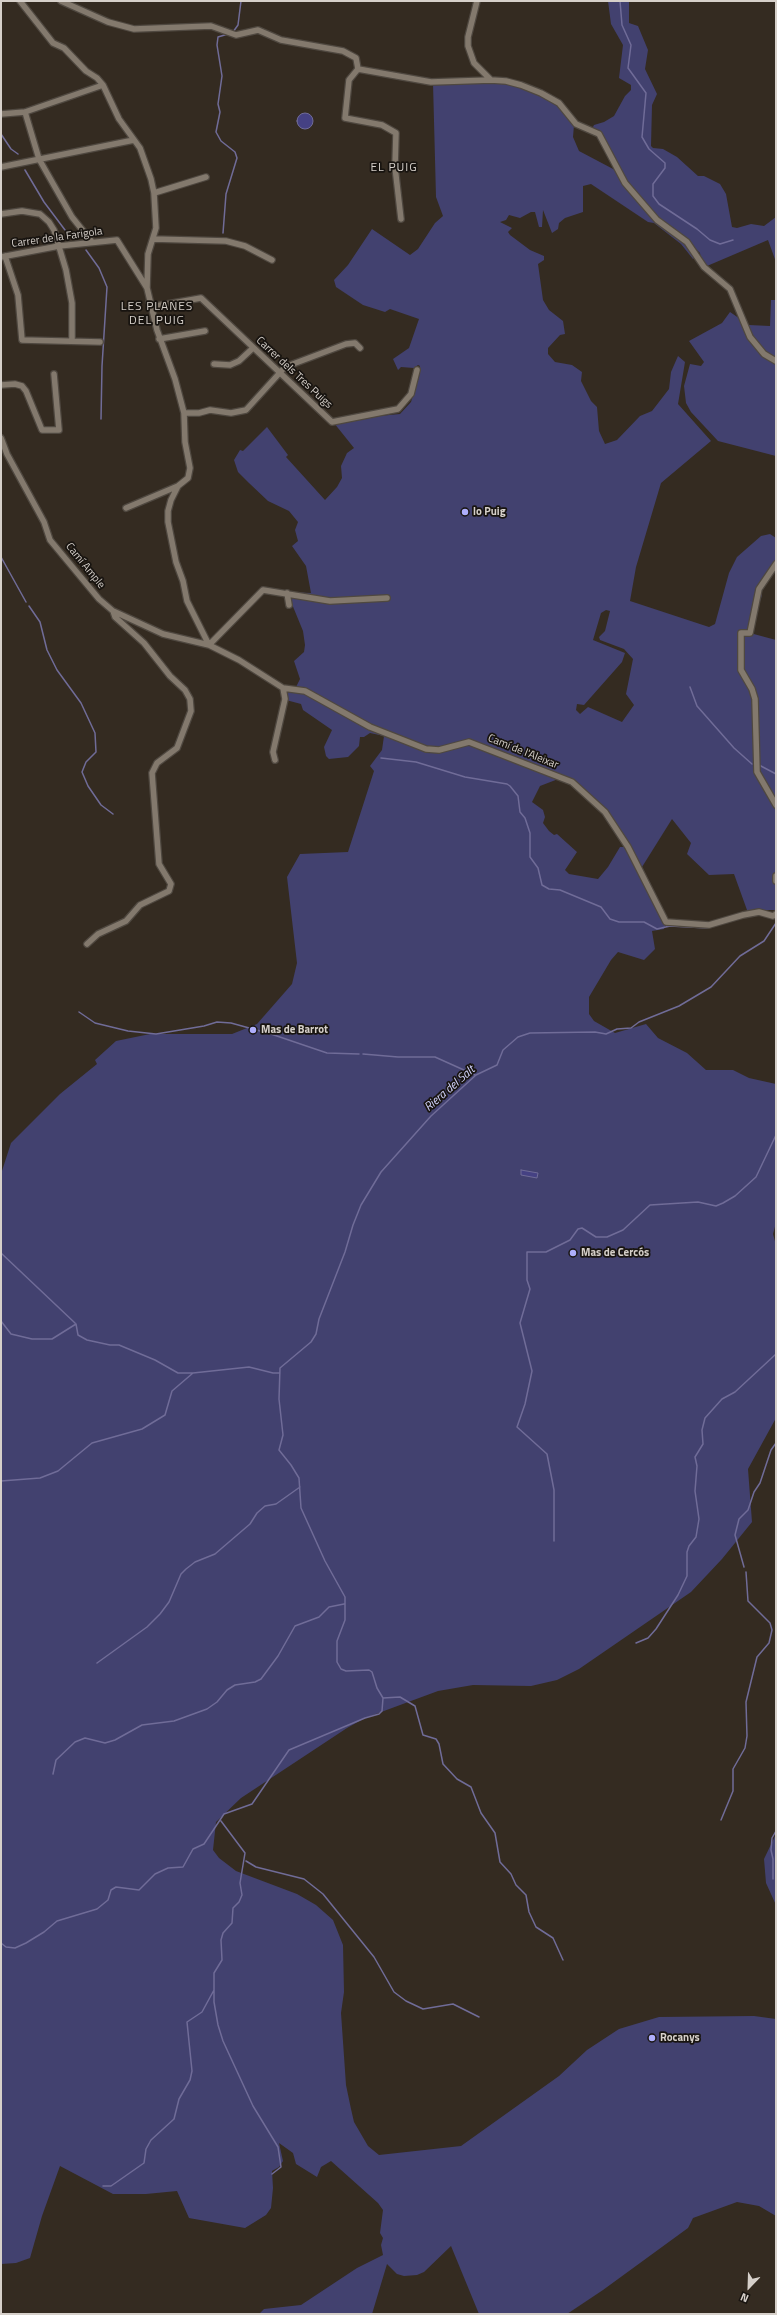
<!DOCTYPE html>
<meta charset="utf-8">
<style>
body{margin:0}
#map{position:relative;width:777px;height:2315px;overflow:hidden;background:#342b21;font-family:"Titillium Web",sans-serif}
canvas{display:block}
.frame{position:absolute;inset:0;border:2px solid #d6d0ca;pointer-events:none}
.north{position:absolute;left:729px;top:2267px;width:40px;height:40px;-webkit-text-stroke:3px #181410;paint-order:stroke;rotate:203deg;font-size:11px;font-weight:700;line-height:16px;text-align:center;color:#d6d0ca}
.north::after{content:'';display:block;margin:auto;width:14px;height:18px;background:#d6d0ca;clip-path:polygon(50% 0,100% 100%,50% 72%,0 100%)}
</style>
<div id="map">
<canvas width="777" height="2315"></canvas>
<div class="frame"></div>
<div class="north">N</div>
</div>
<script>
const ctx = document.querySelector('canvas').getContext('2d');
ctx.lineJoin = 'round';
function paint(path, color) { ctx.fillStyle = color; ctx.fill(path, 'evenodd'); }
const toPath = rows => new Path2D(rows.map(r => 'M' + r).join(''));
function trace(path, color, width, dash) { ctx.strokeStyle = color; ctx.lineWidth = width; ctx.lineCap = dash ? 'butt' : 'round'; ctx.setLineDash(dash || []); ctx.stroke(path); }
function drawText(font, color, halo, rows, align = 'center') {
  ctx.font = font + ' "Titillium Web",sans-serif'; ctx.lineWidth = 3.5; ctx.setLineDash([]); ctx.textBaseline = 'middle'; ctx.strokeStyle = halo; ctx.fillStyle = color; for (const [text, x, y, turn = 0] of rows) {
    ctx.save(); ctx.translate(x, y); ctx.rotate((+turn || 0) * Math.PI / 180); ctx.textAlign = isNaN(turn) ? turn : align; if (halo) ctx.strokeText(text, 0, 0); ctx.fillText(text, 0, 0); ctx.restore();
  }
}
const green = toPath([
 [608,1,629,1,629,23,638,26,648,50,645,69,657,94,652,105,651,146,653,148,663,149,677,157,698,176,704,176,720,184,726,194,732,227,737,228,751,224,764,226,776,217,776,262,768,240,707,266,701,260,700,253,674,228,658,219,627,182,612,151,593,127,594,125,604,122,614,116,625,96,631,90,631,85,619,78,623,45,611,24],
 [494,81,521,86,558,104,574,125,573,137,579,151,615,170,650,217,685,241,695,257,693,259,681,244,654,223,648,222,591,184,583,186,583,212,565,218,559,223,558,229,552,233,543,210,542,227,539,227,535,212,531,212,520,218,509,215,506,220,500,222,512,228,508,232,510,235,530,250,544,256,544,260,538,264,543,300,549,310,563,321,565,334,560,335,548,348,548,354,555,362,572,365,582,372,581,381,591,401,597,407,599,431,605,444,617,440,640,416,652,411,669,389,671,372,678,356,685,362,678,404,711,441,661,483,636,567,630,601,709,627,715,624,729,573,737,557,761,536,770,534,776,538,776,565,762,588,762,595,750,633,776,640,776,910,747,910,734,874,709,875,687,854,691,843,672,819,642,867,607,810,566,776,540,786,532,802,543,810,545,817,543,823,549,831,554,835,557,834,577,852,565,870,569,874,598,879,608,867,620,847,624,847,666,923,664,929,652,931,655,949,644,960,618,952,611,960,589,997,589,1014,594,1021,615,1033,646,1024,658,1038,687,1053,706,1070,733,1070,749,1078,776,1084,776,1223,773,1234,776,1245,776,1418,748,1469,752,1522,722,1559,691,1592,579,1669,557,1680,531,1686,473,1685,438,1691,365,1718,347,1728,241,1798,216,1822,213,1850,219,1858,236,1871,297,1894,316,1905,333,1920,343,1945,344,1992,341,2013,346,2085,351,2109,354,2122,368,2146,379,2155,461,2146,559,2076,587,2050,619,2029,659,2017,754,2016,776,2019,776,2216,759,2206,737,2202,693,2218,688,2228,603,2290,567,2314,479,2314,451,2246,424,2272,417,2275,404,2276,397,2274,387,2264,372,2314,259,2314,264,2309,301,2305,357,2268,383,2255,381,2245,383,2238,380,2233,383,2210,378,2203,331,2161,321,2167,317,2177,296,2164,293,2153,279,2143,283,2161,279,2167,272,2171,273,2188,271,2208,266,2215,245,2228,189,2218,177,2191,146,2194,113,2194,60,2166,42,2216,30,2258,16,2263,1,2264,1,1174,11,1143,60,1094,97,1064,95,1060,116,1041,150,1034,232,1034,257,1024,292,984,297,963,287,877,300,854,348,852,374,771,370,766,382,750,384,736,370,733,364,737,360,737,359,746,348,757,329,759,326,756,324,747,332,730,303,710,301,704,286,700,286,691,294,691,300,679,294,661,304,652,305,645,303,631,287,592,311,593,306,566,292,546,298,541,295,530,298,522,289,511,268,501,249,483,238,472,234,460,240,450,243,451,267,427,288,455,286,457,325,500,337,487,342,478,341,466,347,453,354,448,334,423,368,417,400,414,411,402,419,377,420,366,418,365,414,368,401,367,398,370,393,359,409,348,419,319,390,309,385,312,363,305,336,287,334,280,348,265,372,229,410,255,418,249,435,223,443,216,436,197,433,83],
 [606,610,610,611,605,631,599,637,600,640,624,649,633,659,626,694,634,705,622,722,588,707,580,714,576,710,577,704,584,705,622,662,625,653,593,640,601,613],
 [771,300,776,300,776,456,718,441,691,412,686,403,684,386,690,364,701,366,704,362,689,341,722,323,730,312,749,325,770,326],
 [776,1834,776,1905,766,1883,764,1859]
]);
const water = toPath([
 '297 121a8 8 0 1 1 16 0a8 8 0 1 1-16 0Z',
 [521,1170,538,1173,537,1178,521,1175,521,1170]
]);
const stream = toPath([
 [620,1,622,25,631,45,628,68,646,93,642,137,649,149,665,163,665,168,653,184,653,196,659,204,697,229,710,240,720,244,733,240],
 [233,32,238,25,241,1],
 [1,134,11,149,18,154],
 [25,170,44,202,65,230,75,237],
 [223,233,226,194,237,158,235,152,221,141,216,132,220,112,218,104,222,76,217,45,218,37,228,34],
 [86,250,99,268,107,287,102,366,101,419],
 [1,557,26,602],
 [29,606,40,622,47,650,57,670,81,703,95,733,96,752,86,762,82,772,88,786,101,805,113,814],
 [690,687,697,706,734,748,752,764],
 [381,758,416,762,465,777,507,784,510,786,518,796,520,812,525,818,530,833,530,857,538,868,542,885,549,889,560,890,601,907,610,919,619,922,644,922,657,929,670,926,708,928],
 [759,765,776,774],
 [79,1012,95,1023,128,1031,156,1034,204,1026,217,1022,231,1023,271,1034,327,1053,359,1054],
 [363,1054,398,1057,435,1057,475,1075],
 [1,1253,75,1323],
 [1,1321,11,1334,32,1339,52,1339,76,1324,78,1335,87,1340,110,1345,119,1345,155,1360,178,1373,193,1373],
 [1,1481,40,1478,58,1471,92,1443,142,1429,165,1415,172,1391,193,1373,249,1367,273,1373,280,1373],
 [554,1541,554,1490,547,1454,517,1427,525,1404,532,1371,520,1323,530,1289,527,1280,527,1252,546,1252,570,1240,578,1229,582,1228,596,1237,607,1237,623,1230,650,1205,698,1202,716,1206,723,1203,735,1196,756,1177,776,1135],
 [744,1567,735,1535,739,1519,748,1510,754,1492,760,1483,771,1450,776,1443],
 [636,1643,648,1638,656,1629,678,1595,687,1576,687,1552,689,1546,696,1537,699,1519,695,1491,697,1466,695,1457,703,1444,702,1430,705,1418,722,1399,735,1392,776,1354],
 [97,1663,147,1627,160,1614,169,1602,181,1574,186,1569,195,1562,215,1554,250,1524,257,1513,265,1506,276,1504,300,1487],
 [383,1698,400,1697,415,1706,423,1735,436,1739,439,1744,443,1764,457,1779,471,1787,481,1813,495,1833,500,1862,511,1874,516,1885,526,1895,529,1912,536,1927,553,1938,563,1960],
 [53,1774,56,1760,75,1742,85,1738,105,1743,115,1740,142,1725,174,1721,207,1709,217,1702,227,1690,235,1685,255,1682,261,1679,278,1656,295,1626,319,1617,329,1607,344,1604],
 [721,1820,733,1791,733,1769,745,1748,747,1736,746,1702,757,1657,769,1643,772,1630,770,1623,748,1601,746,1572],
 [246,1861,256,1867,304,1879,323,1894,374,1957,394,1992,406,2001,423,2009,453,2004,479,2017],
 [773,1879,773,1859,771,1850,772,1838,776,1831],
 [1,1943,6,1947,15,1948,26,1943,44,1932,57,1921,97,1909,108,1900,111,1890,116,1887,139,1890,155,1874,168,1868,183,1867,193,1849,204,1844,224,1814,252,1804,289,1750,365,1718,379,1714,382,1711,383,1698,377,1688,372,1672,369,1670,346,1671,341,1669,337,1662,337,1641,345,1620,345,1597,325,1561,301,1508,299,1478,291,1465,279,1450,283,1435,279,1399,280,1368,311,1342,316,1334,319,1319,345,1252,353,1225,361,1205,381,1172,431,1116,476,1075,497,1065,503,1050,518,1037,530,1033,595,1032,606,1034,617,1029,631,1028,639,1022,679,1006,711,987,740,956,764,941,776,923],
 [214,1990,214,2002,218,2025,223,2041,253,2106,278,2147,281,2167,272,2174],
 [103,2186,111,2186,144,2163,146,2149,151,2140,174,2119,179,2099,190,2080,192,2071,187,2022,202,2012,214,1990,214,1973,222,1960,221,1940,223,1933,232,1923,233,1908,239,1902,242,1895,240,1883,245,1853,221,1821]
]);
const minor = toPath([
 [20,1,53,43,64,48,86,71,97,78,103,85,119,119,140,148,151,179,154,193,156,228,148,254,147,288,157,330,175,379,184,413,185,442,190,468,188,478,178,486,171,500,168,511,168,522,176,562,183,581,187,601,209,645],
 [61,1,108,22,134,29,211,26,236,35,258,30,281,40,343,51,356,58,358,69,431,82,491,80,506,81,521,85,541,93,559,103,576,124,599,134,625,183,657,220,687,242,704,267,730,289,750,337,764,354,776,361],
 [477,1,468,37,468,46,474,63,491,80],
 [358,69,349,80,345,118,382,125,396,133,395,167,401,219],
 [25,112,39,159,72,217,92,242],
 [1,114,25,112,103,85],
 [1,167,134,140],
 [154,193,206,177],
 [1,214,22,211,40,214,49,222,54,230,66,270,72,303,72,340],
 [153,239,226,241,245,246,272,260],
 [5,256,18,295,22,340,100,342],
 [1,257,59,246,117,240,147,288],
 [149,302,156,306,201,298,332,422,398,409,411,394,417,370],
 [159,339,205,331],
 [214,364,230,365,239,361,253,348],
 [1,385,15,384,22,386,26,391,42,430,59,430,54,374],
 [184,413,199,413,210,410,231,413,246,410,285,367,346,344,355,343,360,348],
 [1,438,7,454,44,522,50,540,99,599,113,611,163,634,209,645,239,660,283,688,305,691,370,727,426,749,439,750,469,742,572,782,605,812,628,847,666,922,709,925,743,915,759,912,773,916,776,914],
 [126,508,178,486],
 [776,564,759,589,750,633,741,633,741,670,752,689,755,699,757,772,776,805],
 [287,593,289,605],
 [209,645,263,590,330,601,387,598],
 [275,760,273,752,285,699,283,688],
 [776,876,776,881],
 [87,944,98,934,126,921,140,905,169,891,171,884,159,864,152,773,157,763,177,748,191,711,190,699,185,690,170,676,144,643,115,617,113,611]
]);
const markers = [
 [465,512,4,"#aeaefb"],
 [253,1030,4,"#aeaefb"],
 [573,1253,4,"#aeaefb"],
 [652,2038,4,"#aeaefb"]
];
const streetNames = [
 ["Carrer de la Farigola",57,238,-8],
 ["Carrer dels Tres Puigs",294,373,43],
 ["Camí Ample",85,566,51],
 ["Camí de l'Aleixar",523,752,22]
];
const poiNames = [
 ["lo Puig",473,512],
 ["Mas de Barrot",261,1030],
 ["Mas de Cercós",581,1253],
 ["Rocanys",660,2038]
];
const neighbourhoodNames = [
 ["EL PUIG",394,168],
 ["LES PLANES",157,307],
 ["DEL PUIG",157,321]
];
const waterNames = [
 ["Riera del Salt",450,1089,-41]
];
paint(green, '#42416f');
paint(water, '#454183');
trace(water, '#706c98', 1);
trace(stream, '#706c98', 1.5);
trace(minor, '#4f4840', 8);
trace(minor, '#83796d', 5.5);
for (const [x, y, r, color] of markers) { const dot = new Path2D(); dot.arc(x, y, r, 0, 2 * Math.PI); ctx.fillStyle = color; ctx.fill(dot); trace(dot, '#181410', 1.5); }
drawText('11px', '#d6d0ca', '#181410', streetNames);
drawText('bold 11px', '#d6d0ca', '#181410', poiNames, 'left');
ctx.letterSpacing = '1px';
drawText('12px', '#d6d0ca', '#181410', neighbourhoodNames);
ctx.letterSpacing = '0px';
drawText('italic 12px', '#d3d4fd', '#181410', waterNames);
</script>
